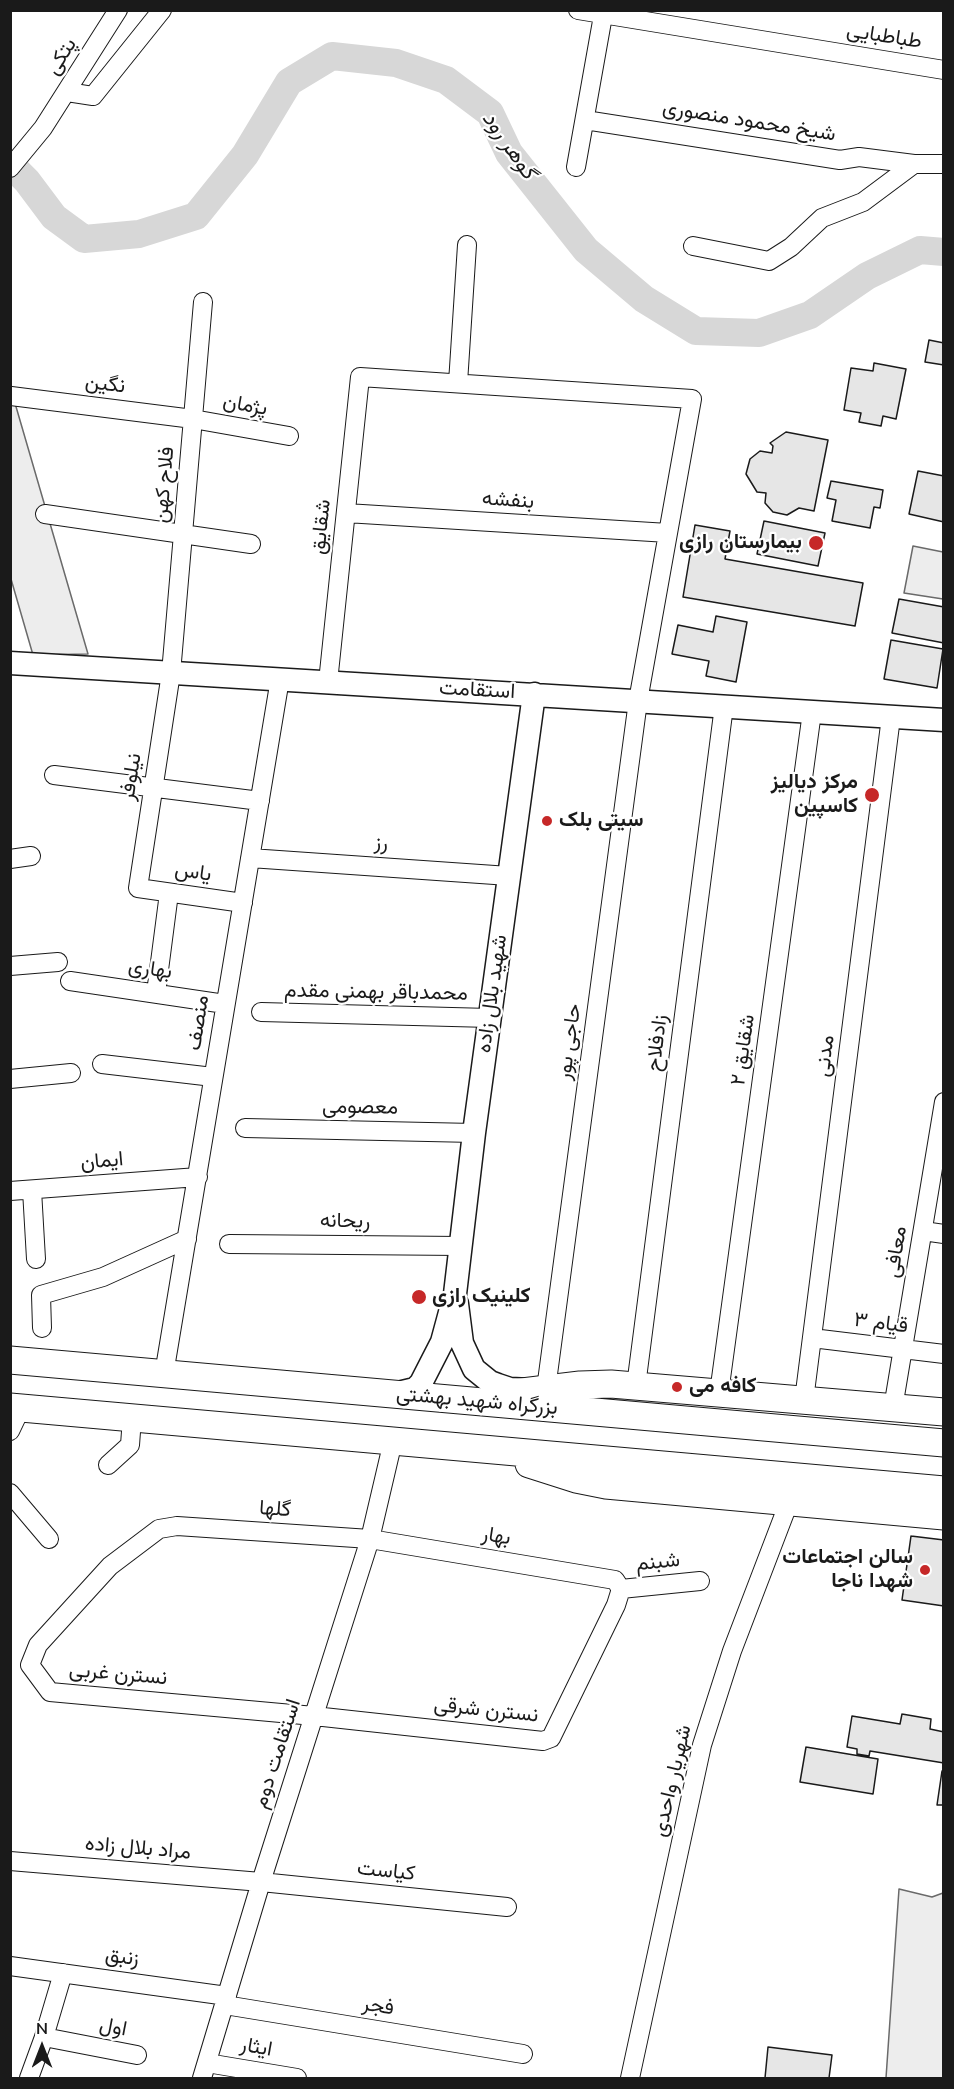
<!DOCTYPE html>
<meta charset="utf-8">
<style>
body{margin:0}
#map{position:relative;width:954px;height:2089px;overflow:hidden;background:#fff;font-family:"Nunito Sans",sans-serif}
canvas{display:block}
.frame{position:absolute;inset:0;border:12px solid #1a1a1a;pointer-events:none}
.north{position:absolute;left:12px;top:2017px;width:60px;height:60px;-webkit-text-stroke:4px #fff;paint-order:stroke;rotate:0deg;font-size:16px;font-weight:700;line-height:24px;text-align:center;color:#1a1a1a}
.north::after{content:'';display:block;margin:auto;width:21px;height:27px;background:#1a1a1a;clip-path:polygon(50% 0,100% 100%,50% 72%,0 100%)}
</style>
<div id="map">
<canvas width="954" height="2089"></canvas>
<div class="frame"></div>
<div class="north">N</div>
</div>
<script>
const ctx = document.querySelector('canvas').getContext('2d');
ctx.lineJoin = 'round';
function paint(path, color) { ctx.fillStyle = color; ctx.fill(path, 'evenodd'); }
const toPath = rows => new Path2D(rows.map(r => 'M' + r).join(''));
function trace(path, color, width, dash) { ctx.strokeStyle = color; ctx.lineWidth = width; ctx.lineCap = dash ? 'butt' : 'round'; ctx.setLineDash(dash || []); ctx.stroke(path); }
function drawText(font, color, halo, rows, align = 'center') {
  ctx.font = font + ' "Nunito Sans",Vazirmatn,sans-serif'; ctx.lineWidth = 4.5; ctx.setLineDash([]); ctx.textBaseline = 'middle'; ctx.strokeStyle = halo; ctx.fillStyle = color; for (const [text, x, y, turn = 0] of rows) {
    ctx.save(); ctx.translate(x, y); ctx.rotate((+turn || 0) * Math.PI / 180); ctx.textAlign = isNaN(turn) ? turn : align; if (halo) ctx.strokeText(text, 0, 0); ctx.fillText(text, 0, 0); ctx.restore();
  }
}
const built = toPath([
 [10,386,88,654,33,655,11,579,10,386],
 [913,546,943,552,943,599,904,593,913,546],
 [899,1889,932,1897,943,1893,943,2078,886,2078,899,1889]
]);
const river = toPath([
 [10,164,27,181,54,217,84,239,139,234,196,216,245,155,289,82,332,56,396,63,446,80,490,113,509,153,586,250,644,299,696,331,759,333,810,315,867,276,920,250,944,252]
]);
const building = toPath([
 [929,340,944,343,944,365,925,362,929,340],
 [874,363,906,369,896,419,883,416,881,426,859,422,861,413,844,410,851,368,873,371,874,363],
 [786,432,828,440,814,511,799,508,787,515,773,512,765,503,766,493,757,492,746,474,750,459,760,451,772,453,773,446,770,443,786,432],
 [918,471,944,476,944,522,909,514,918,471],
 [831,481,883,490,880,508,874,507,870,528,832,521,836,500,827,498,831,481],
 [764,521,825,533,818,566,757,554,764,521],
 [695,525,730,531,725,559,863,583,855,626,683,597,695,525],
 [899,599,944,607,944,643,892,633,899,599],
 [716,616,747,622,736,682,706,676,709,661,672,654,678,625,713,632,716,616],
 [891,640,943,649,937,688,884,679,891,640],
 [911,1536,944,1540,944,1606,902,1600,911,1536],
 [902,1714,931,1719,930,1729,944,1732,944,1763,870,1751,869,1756,857,1754,857,1749,847,1747,852,1716,900,1724,902,1714],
 [806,1747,878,1759,873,1794,800,1782,806,1747],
 [942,1771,944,1771,944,1805,937,1805,942,1771],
 [768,2047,832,2055,829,2078,765,2078,768,2047]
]);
const minor = toPath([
 [578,10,944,70],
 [67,92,93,96,162,10],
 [585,120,840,160,859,157,914,164,944,164],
 [576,167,604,10],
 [10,168,43,128,118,10],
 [693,246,769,261,791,247,822,218,863,202,914,164],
 [203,302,171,673,138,888,243,903],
 [458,383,467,245],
 [11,396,193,419,289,436],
 [346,513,668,533],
 [45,514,251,544],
 [328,682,360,377,692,399,638,701,546,1389],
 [54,775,260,801],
 [250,858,509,876],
 [10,859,31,856],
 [10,966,58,962],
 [70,981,225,1004],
 [156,993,169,893],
 [261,1012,490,1018],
 [102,1064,213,1077],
 [10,1079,71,1073],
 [245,1128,474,1133],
 [32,1190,36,1259],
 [10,1191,198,1177],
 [923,1231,944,1234],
 [229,1244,461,1246],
 [42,1328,41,1295,103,1277,187,1239],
 [812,1338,944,1354],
 [164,1374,280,679],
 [636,1386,724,706],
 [719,1393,812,712],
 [804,1400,891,717],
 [893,1408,944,1102],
 [10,1431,21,1408],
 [108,1465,130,1445,132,1418],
 [10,1493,49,1539],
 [177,1526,370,1539,615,1580,621,1589,616,1605,551,1738,543,1741,314,1716,50,1692,30,1665,38,1645,110,1566,159,1529,177,1526],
 [621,1589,700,1581],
 [10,1861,261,1882,507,1907],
 [10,1966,227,1996],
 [225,2005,523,2054],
 [44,2037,137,2055],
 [207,2063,297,2078],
 [29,2078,44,2037,63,1973],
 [202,2078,261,1882,370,1539,393,1441],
 [630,2078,702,1745,732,1651,789,1502]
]);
const major = toPath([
 [10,663,944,720],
 [457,1304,462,1343,474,1369,490,1382,498,1385,510,1389,532,1390],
 [394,1394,415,1389,421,1383,442,1342,455,1294,474,1133,534,694]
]);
const highway = toPath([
 [10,1360,944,1443],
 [514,1393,580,1385,611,1384,944,1412],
 [10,1407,944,1490],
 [529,1464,576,1479,606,1485,944,1516]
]);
const markers = [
 [816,543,8,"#c62828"],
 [872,795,8,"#c62828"],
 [547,821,6,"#c62828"],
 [419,1297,8,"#c62828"],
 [677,1387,6,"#c62828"],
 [925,1570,6,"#c62828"]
];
const streetNames = [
 ["طباطبایی",884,37,9],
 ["پتکی",62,57,-58],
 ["شیخ محمود منصوری",749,122,9],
 ["نگین",105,385,7],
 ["پژمان",245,406,10],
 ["فلاح کهن",165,485,-85],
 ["بنفشه",508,501,4],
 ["شقایق",322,527,-84],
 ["استقامت",477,691,3],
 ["نیلوفر",132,777,-81],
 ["رز",381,844,4],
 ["یاس",193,873,8],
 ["بهاری",150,970,8],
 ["محمدباقر بهمنی مقدم",376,993,1],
 ["شهید بلال زاده",493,994,-82],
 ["منصف",199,1023,-81],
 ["حاجی پور",570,1042,-82],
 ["زادفلاح",658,1043,-83],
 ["شقایق ۲",744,1050,-82],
 ["مدنی",826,1056,-83],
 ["معصومی",360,1108,1],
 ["ایمان",102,1162,-5],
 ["ریحانه",345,1222,1],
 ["معافی",897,1252,-81],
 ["قیام ۳",881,1324,7],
 ["بزرگراه شهید بهشتی",477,1402,5],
 ["گلها",275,1510,4],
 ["بهار",496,1537,9],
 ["شبنم",658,1563,-6],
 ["نسترن غربی",118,1675,5],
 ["نسترن شرقی",486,1711,6],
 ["استقامت دوم",278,1754,-72],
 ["شهریار واحدی",673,1781,-77],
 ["مراد بلال زاده",138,1849,5],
 ["کیاست",386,1872,6],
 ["زنبق",122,1958,8],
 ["فجر",378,2007,9],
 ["اول",113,2028,11],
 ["ایثار",256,2048,10]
];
const poiNames = [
 ["بیمارستان رازی",802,543],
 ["مرکز دیالیز",858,783],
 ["کاسپین",858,807],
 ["سیتی بلک",559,821,"left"],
 ["کلینیک رازی",432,1297,"left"],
 ["کافه می",689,1387,"left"],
 ["سالن اجتماعات",913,1558],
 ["شهدا ناجا",913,1582]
];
const waterNames = [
 ["گوهر رود",508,146,55]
];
paint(built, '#ededed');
trace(built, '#6a6a6a', 1.5);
trace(river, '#d7d7d7', 28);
paint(building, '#e6e6e6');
trace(building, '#1a1a1a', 1.5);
trace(minor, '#1a1a1a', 20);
trace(major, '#1a1a1a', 25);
trace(highway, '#1a1a1a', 29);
trace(minor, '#fff', 18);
trace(major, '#fff', 22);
trace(highway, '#fff', 27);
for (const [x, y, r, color] of markers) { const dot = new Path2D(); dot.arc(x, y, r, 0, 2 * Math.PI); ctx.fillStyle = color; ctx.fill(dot); trace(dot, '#fff', 2); }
drawText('21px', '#1a1a1a', '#fff', streetNames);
drawText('bold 21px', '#1a1a1a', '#fff', poiNames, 'right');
drawText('italic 22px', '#1a1a1a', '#fff', waterNames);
</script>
